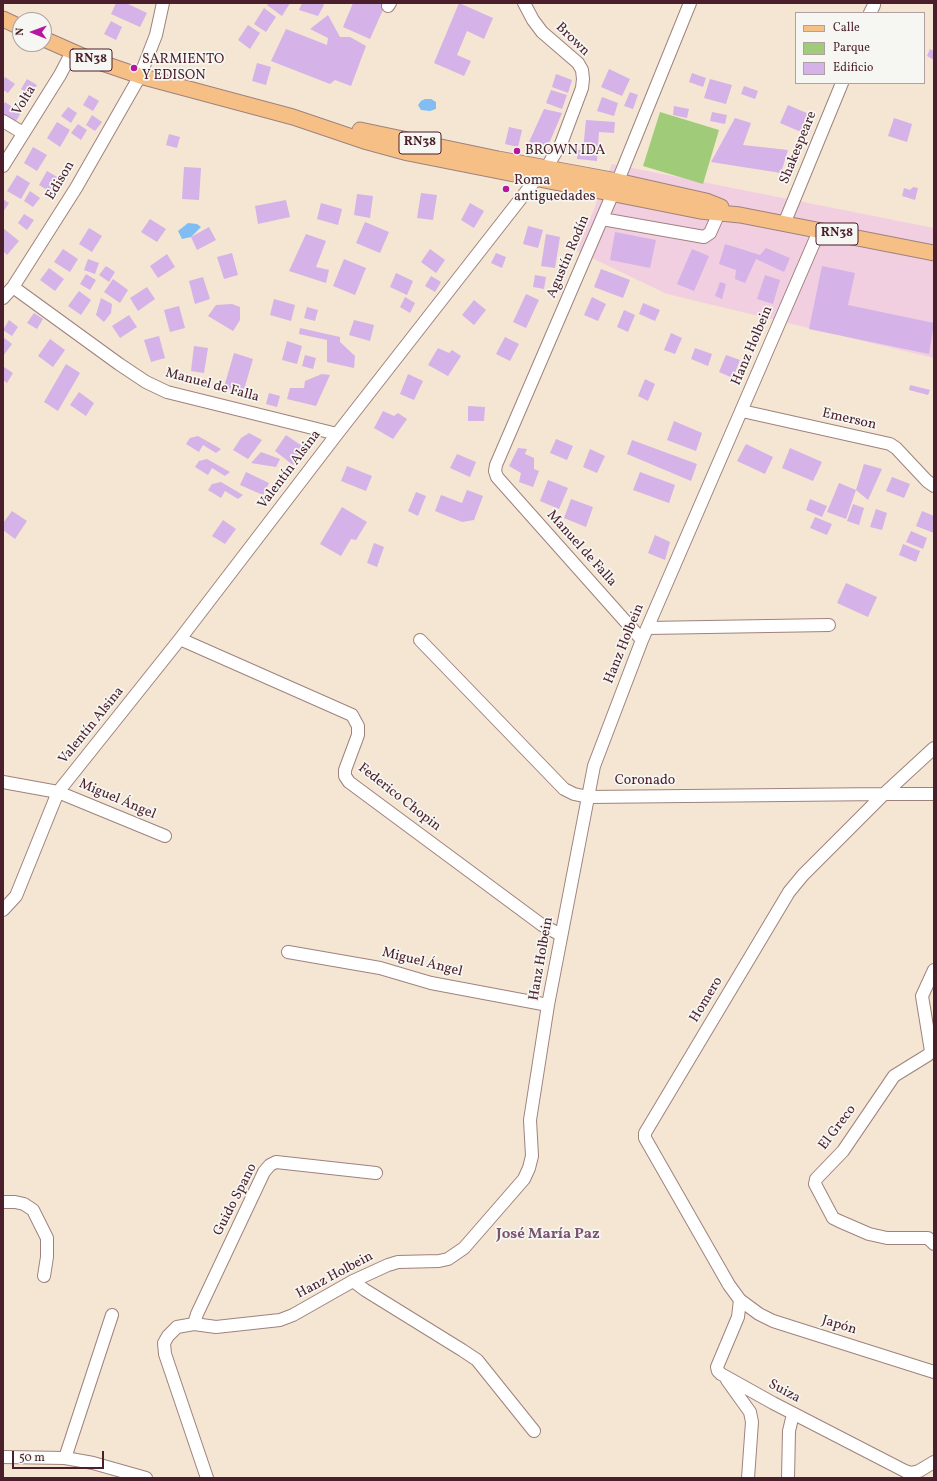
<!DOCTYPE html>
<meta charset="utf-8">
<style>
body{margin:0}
#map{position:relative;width:937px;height:1481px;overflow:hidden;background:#f4e6d2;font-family:Vollkorn,serif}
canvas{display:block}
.frame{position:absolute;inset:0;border:4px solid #4a1f2b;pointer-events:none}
.legend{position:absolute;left:795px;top:12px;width:130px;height:72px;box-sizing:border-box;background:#f6f6f2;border:1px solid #b1a0a2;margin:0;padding:5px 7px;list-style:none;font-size:12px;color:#4a1f2b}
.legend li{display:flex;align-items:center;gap:8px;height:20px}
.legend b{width:20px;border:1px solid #b1a0a2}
.north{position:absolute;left:12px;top:12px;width:40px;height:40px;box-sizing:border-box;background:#f6f6f2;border:1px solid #b1a0a2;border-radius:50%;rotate:271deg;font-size:11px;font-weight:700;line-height:16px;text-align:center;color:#4a1f2b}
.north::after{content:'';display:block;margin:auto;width:14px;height:18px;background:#b5179e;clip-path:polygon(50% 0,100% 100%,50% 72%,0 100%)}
.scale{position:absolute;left:12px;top:1451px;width:92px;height:18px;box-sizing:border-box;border:2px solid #4a1f2b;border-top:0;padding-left:5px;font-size:12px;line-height:14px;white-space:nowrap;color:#4a1f2b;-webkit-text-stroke:3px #f6f6f2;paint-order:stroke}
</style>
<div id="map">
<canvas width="937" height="1481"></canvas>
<div class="frame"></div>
<ul class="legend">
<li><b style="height:5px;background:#f5bf86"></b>Calle</li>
<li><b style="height:11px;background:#a0cc79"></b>Parque</li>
<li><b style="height:11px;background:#d5b2e7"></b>Edificio</li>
</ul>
<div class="north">N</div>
<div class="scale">50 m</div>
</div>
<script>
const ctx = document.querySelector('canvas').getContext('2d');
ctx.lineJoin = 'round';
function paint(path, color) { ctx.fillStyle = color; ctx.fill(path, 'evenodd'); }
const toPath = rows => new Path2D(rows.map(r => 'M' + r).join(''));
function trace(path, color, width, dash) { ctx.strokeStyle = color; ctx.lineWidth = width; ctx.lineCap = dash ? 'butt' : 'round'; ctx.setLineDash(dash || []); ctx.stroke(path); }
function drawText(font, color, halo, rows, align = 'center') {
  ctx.font = font + ' Vollkorn,serif'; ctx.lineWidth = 3.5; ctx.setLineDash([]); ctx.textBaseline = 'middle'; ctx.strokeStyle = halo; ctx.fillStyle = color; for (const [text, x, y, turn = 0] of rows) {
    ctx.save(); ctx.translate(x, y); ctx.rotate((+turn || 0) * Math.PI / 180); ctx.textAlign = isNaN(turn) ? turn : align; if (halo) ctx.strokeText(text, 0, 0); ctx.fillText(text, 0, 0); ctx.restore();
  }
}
const built = toPath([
 [612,164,934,228,934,358,667,294,577,251]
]);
const green = toPath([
 [660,112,719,130,703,184,643,166]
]);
const water = toPath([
 [425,99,431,99,436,102,436,109,430,111,421,110,418,105,421,101],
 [188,223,197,224,201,227,191,237,182,239,178,231]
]);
const building = toPath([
 [116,3,126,3,147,13,140,27,111,14],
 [268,3,290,3,282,16,267,5],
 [302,3,321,3,324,5,318,16,299,10],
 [353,3,386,3,370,39,343,27],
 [459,3,493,18,484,39,467,31,457,55,471,61,464,76,434,63],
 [264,8,276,17,266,32,254,24],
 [328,15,340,37,350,37,366,46,351,86,335,80,330,84,271,61,286,29,327,45,328,38,310,29],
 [111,21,122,27,116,40,104,34],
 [248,25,260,33,250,49,238,40],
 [930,49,934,51,934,60,927,56],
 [257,63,271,67,266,85,252,81],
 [609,69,630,79,622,96,601,87],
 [692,73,706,78,703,87,689,82],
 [556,74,572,80,568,93,552,87],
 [5,77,15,84,8,93,3,90,3,81],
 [27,79,37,85,30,95,21,89],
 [710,79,732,85,726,104,704,98],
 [744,86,758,91,755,99,741,94],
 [551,90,567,95,562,109,546,103],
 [630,92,638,95,633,109,624,106],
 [89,95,99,101,93,111,83,105],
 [602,97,618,103,614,116,597,111],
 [5,102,21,113,13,126,3,120,3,106],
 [788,105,809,114,801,132,780,123],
 [674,106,689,109,687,118,673,115],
 [68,107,77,113,71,123,61,116],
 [544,109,562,113,548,146,529,142],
 [712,112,727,115,725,124,710,121],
 [92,115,102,122,95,131,86,125],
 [735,118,751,123,743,145,788,150,781,173,711,162],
 [894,118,912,124,907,142,888,136],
 [586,120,615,122,614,133,599,132,597,161,577,159,578,150,583,150],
 [57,122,70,130,60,147,47,138],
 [78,124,87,130,81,140,71,133],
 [509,127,522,130,518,147,505,144],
 [169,134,180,137,177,148,166,145],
 [33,147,47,155,37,171,24,163],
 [184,167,201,168,199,200,182,199],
 [47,171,64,181,55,195,39,185],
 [17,175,30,183,21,199,7,191],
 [913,187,918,188,915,200,902,196,904,188,910,190],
 [30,191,40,198,33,207,24,201],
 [421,193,437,195,433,220,417,218],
 [357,194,373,196,370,218,354,215],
 [3,199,9,203,3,212],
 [286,200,290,217,258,224,255,206],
 [321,203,342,209,338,225,317,219],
 [470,203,484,211,474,228,461,220],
 [24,214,34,220,27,230,18,223],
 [150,219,166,229,157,242,141,232],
 [365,222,389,232,380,253,356,243],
 [528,226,543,230,538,248,523,244],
 [209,227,216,240,197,250,191,237],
 [3,228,19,241,7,255,3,251],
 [89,228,102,236,92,252,79,244],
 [615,232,656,240,650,268,610,260],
 [306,234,326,241,316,267,329,270,326,283,289,271],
 [546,234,560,237,555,268,541,266],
 [725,244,760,255,766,248,790,258,784,272,756,259,745,283,735,279,736,270,719,264],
 [63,249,78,259,70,272,54,262],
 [430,249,445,260,436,273,421,262],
 [692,249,709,256,694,291,677,284],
 [232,253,238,275,224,279,217,257],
 [496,253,506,257,502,268,491,263],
 [167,254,175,267,158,278,150,266],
 [88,259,99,263,95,274,84,270],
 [344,259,366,268,355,295,333,286],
 [106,266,115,272,109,282,99,275],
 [822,266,855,273,848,305,934,323,929,354,809,329],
 [49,268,64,279,55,291,40,280],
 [601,269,630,280,623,298,594,287],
 [396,273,413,281,407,295,390,287],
 [86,274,96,280,90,290,80,284],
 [535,275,546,277,544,289,533,287],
 [765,275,780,280,773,304,757,299],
 [431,276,441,282,435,292,425,286],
 [203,277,210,299,195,304,189,281],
 [113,279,128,290,120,303,104,292],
 [720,282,726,284,722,299,715,296],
 [147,287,155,299,138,311,130,298],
 [79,291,91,300,81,315,68,306],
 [526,294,539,300,526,328,513,322],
 [405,297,415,303,410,313,400,307],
 [592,297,606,304,598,321,584,315],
 [101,298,112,304,111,313,104,322,96,315],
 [274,299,295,305,291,321,270,315],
 [474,300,486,310,474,325,462,315],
 [643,303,660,310,655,321,639,314],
 [232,304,240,307,240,320,233,331,208,316,216,305],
 [179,306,185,328,170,332,164,310],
 [307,307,318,310,315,321,304,318],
 [624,310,635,315,628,332,617,327],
 [34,313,43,319,37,329,27,323],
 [129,315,137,327,120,338,112,326],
 [9,320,18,327,12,336,3,330],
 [354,320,374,325,370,341,349,335],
 [300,328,340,337,340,342,355,356,354,368,327,362,327,340,299,334],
 [671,333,682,338,675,354,664,350],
 [159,336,165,358,151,362,144,340],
 [3,337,12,344,3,356],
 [505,337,519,344,510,361,496,354],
 [50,339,65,350,53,367,38,356],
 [287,341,302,346,297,364,282,360],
 [194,346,208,348,204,373,191,371],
 [438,348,449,353,452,350,461,356,448,376,428,365],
 [695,348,712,354,708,366,691,359],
 [234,353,253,359,243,393,224,387],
 [305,355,316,358,313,369,302,366],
 [726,355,740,360,733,378,719,372],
 [66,364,80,373,58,411,44,402],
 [4,367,13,373,7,383,3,380],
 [322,374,330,375,316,406,287,399,290,388,304,388,305,381],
 [408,374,423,381,414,400,400,394],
 [645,379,655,384,648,401,638,396],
 [910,385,930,390,928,395,909,390],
 [79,392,94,403,86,416,70,405],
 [269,393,280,396,277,407,266,404],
 [468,406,485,407,484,421,468,421],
 [383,411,394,416,398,413,407,419,393,439,374,428],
 [674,421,702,433,696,451,667,440],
 [249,433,262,440,248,459,233,450,241,438],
 [286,435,305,448,293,465,275,451],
 [198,436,221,449,216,453,203,445,199,452,186,444,190,438],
 [556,439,573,446,567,460,550,453],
 [632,440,697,464,691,481,627,454],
 [746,444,773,457,765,474,737,461],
 [518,448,527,449,525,454,534,458,534,469,539,471,533,487,519,482,521,473,509,466],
 [790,448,822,462,813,481,782,468],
 [590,449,605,456,597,473,583,467],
 [261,452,280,459,276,467,251,463],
 [457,454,476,462,470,477,450,468],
 [207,459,230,472,225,476,212,468,208,475,195,467,199,461],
 [864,464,882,469,868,500,856,490],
 [347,466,372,476,366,491,341,481],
 [246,472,269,483,263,495,240,485],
 [640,472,675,485,669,503,633,490],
 [892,477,910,484,904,498,886,491],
 [548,480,568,488,559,509,540,501],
 [221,482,243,495,238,499,225,491,221,498,208,490,212,484],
 [839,483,856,490,846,519,827,512],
 [467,490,483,496,474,520,462,522,435,511,441,495,462,503],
 [416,492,426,496,418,516,408,511],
 [571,499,593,507,586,527,564,518],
 [810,499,827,506,822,517,806,510],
 [853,504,864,508,859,525,847,521],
 [342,507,367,522,356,540,351,539,341,556,320,544],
 [876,509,887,513,882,530,870,527],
 [12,511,27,521,15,539,3,530,3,523],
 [922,511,934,516,934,533,916,526],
 [815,517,832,524,827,535,810,528],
 [223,520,236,529,225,544,212,536],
 [911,531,927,538,923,549,906,542],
 [655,535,670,542,665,560,648,553],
 [374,543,384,547,377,567,367,563],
 [903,544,920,551,916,562,899,555],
 [846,583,877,597,868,617,837,603]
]);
const minor = toPath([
 [388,6,390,3],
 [870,13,874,5],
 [3,121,23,133],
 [3,166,60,75,72,52],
 [602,219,704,237,710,233,719,213],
 [784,224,842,83],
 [13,287,119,364,146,382,167,392,337,434],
 [3,298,13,287,76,188,140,76,156,35,163,3],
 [742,411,890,444,896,448,927,481,934,486],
 [647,628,829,625],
 [180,639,352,715,358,726,358,735,345,770,345,776,349,782,542,925,561,935],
 [420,640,564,789,574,794,588,797,884,794,934,794],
 [642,640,497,477,495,471,496,465,613,193,690,3],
 [934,748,884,794,803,875,789,892,645,1133,645,1138,729,1285,740,1300,759,1314,773,1321,934,1372],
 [3,782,58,792,165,836],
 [3,910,16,896,58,792,180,639,337,434,536,179,547,167,554,155,561,144,582,88,583,79,582,70,578,63,542,32,533,20,524,3],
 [288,952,380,968,431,983,548,1005],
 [934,970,922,996,931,1051,928,1055,894,1076,843,1151,816,1179,815,1184,833,1218,839,1221,869,1234,887,1238,928,1238,934,1244],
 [3,1202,15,1202,24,1204,33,1210,47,1238,47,1257,44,1276],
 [353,1281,365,1290,462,1350,477,1360,534,1431],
 [740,1300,738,1317,717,1367,718,1371,721,1374,773,1403,905,1471,911,1473,919,1471,934,1462],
 [194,1324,197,1314,264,1172,270,1165,276,1162,376,1173],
 [727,1380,750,1412,752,1422,748,1478],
 [3,1457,65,1458,93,1463,146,1478],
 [65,1458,112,1315],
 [207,1478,165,1354,164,1343,168,1336,177,1327,194,1324,216,1327,280,1320,293,1315,353,1281,388,1265,398,1262,439,1261,448,1259,464,1248,524,1179,529,1168,532,1156,530,1120,548,1005,594,766,642,640,819,231],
 [788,1478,789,1431,793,1414]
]);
const major = toPath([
 [3,19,20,27],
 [44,39,87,58,140,76,293,117,364,141,408,153,650,201,700,211,740,215,934,253],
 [360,130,498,159,617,181,706,201,721,207]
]);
const markers = [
 [134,68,4,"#b5179e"],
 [517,151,4,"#b5179e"],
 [506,189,4,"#b5179e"]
];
const shields = [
 [91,60,42],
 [420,143,42],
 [837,234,42]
];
const shieldNames = [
 ["RN38",91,60],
 ["RN38",420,143],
 ["RN38",837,234]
];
const streetNames = [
 ["Brown",572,40,44],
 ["Volta",25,101,-58],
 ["Shakespeare",799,148,-68],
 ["Edison",61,181,-59],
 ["Agustín Rodín",569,257,-67],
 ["Hanz Holbein",753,346,-67],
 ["Manuel de Falla",212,386,15],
 ["Emerson",849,420,13],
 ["Valentín Alsina",290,470,-53],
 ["Manuel de Falla",581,549,48],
 ["Hanz Holbein",625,644,-68],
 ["Valentín Alsina",92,726,-51],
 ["Coronado",645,781],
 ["Federico Chopin",399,798,38],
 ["Miguel Ángel",117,800,23],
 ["Hanz Holbein",542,959,-80],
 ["Miguel Ángel",422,963,14],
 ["Homero",707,1000,-59],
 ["El Greco",838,1128,-53],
 ["Guido Spano",236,1200,-63],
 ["Hanz Holbein",335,1276,-28],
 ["Japón",839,1326,17],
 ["Suiza",784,1392,28]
];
const poiNames = [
 ["SARMIENTO",142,60],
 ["Y EDISON",142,76],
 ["BROWN IDA",525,151],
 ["Roma",514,181],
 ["antiguedades",514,197]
];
const neighbourhoodNames = [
 ["José María Paz",548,1235]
];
paint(built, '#f2cfe0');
paint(green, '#a0cc79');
paint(water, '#80bdf3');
paint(building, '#d5b2e7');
trace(minor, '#9f827e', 14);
trace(major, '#9f827e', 17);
trace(minor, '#fff', 12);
trace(major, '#f5bf86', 15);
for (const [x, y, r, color] of markers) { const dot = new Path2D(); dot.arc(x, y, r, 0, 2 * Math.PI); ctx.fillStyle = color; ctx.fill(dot); trace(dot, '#f6f6f2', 1.5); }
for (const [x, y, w] of shields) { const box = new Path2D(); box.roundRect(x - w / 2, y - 11, w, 22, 3); ctx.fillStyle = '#f6f6f2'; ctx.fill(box); trace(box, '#4a1f2b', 1); }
drawText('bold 13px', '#4a1f2b', null, shieldNames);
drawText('14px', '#4a1f2b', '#f6f6f2', streetNames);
drawText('14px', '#4a1f2b', '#f6f6f2', poiNames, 'left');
drawText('bold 15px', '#7b526d', '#f6f6f2', neighbourhoodNames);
</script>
